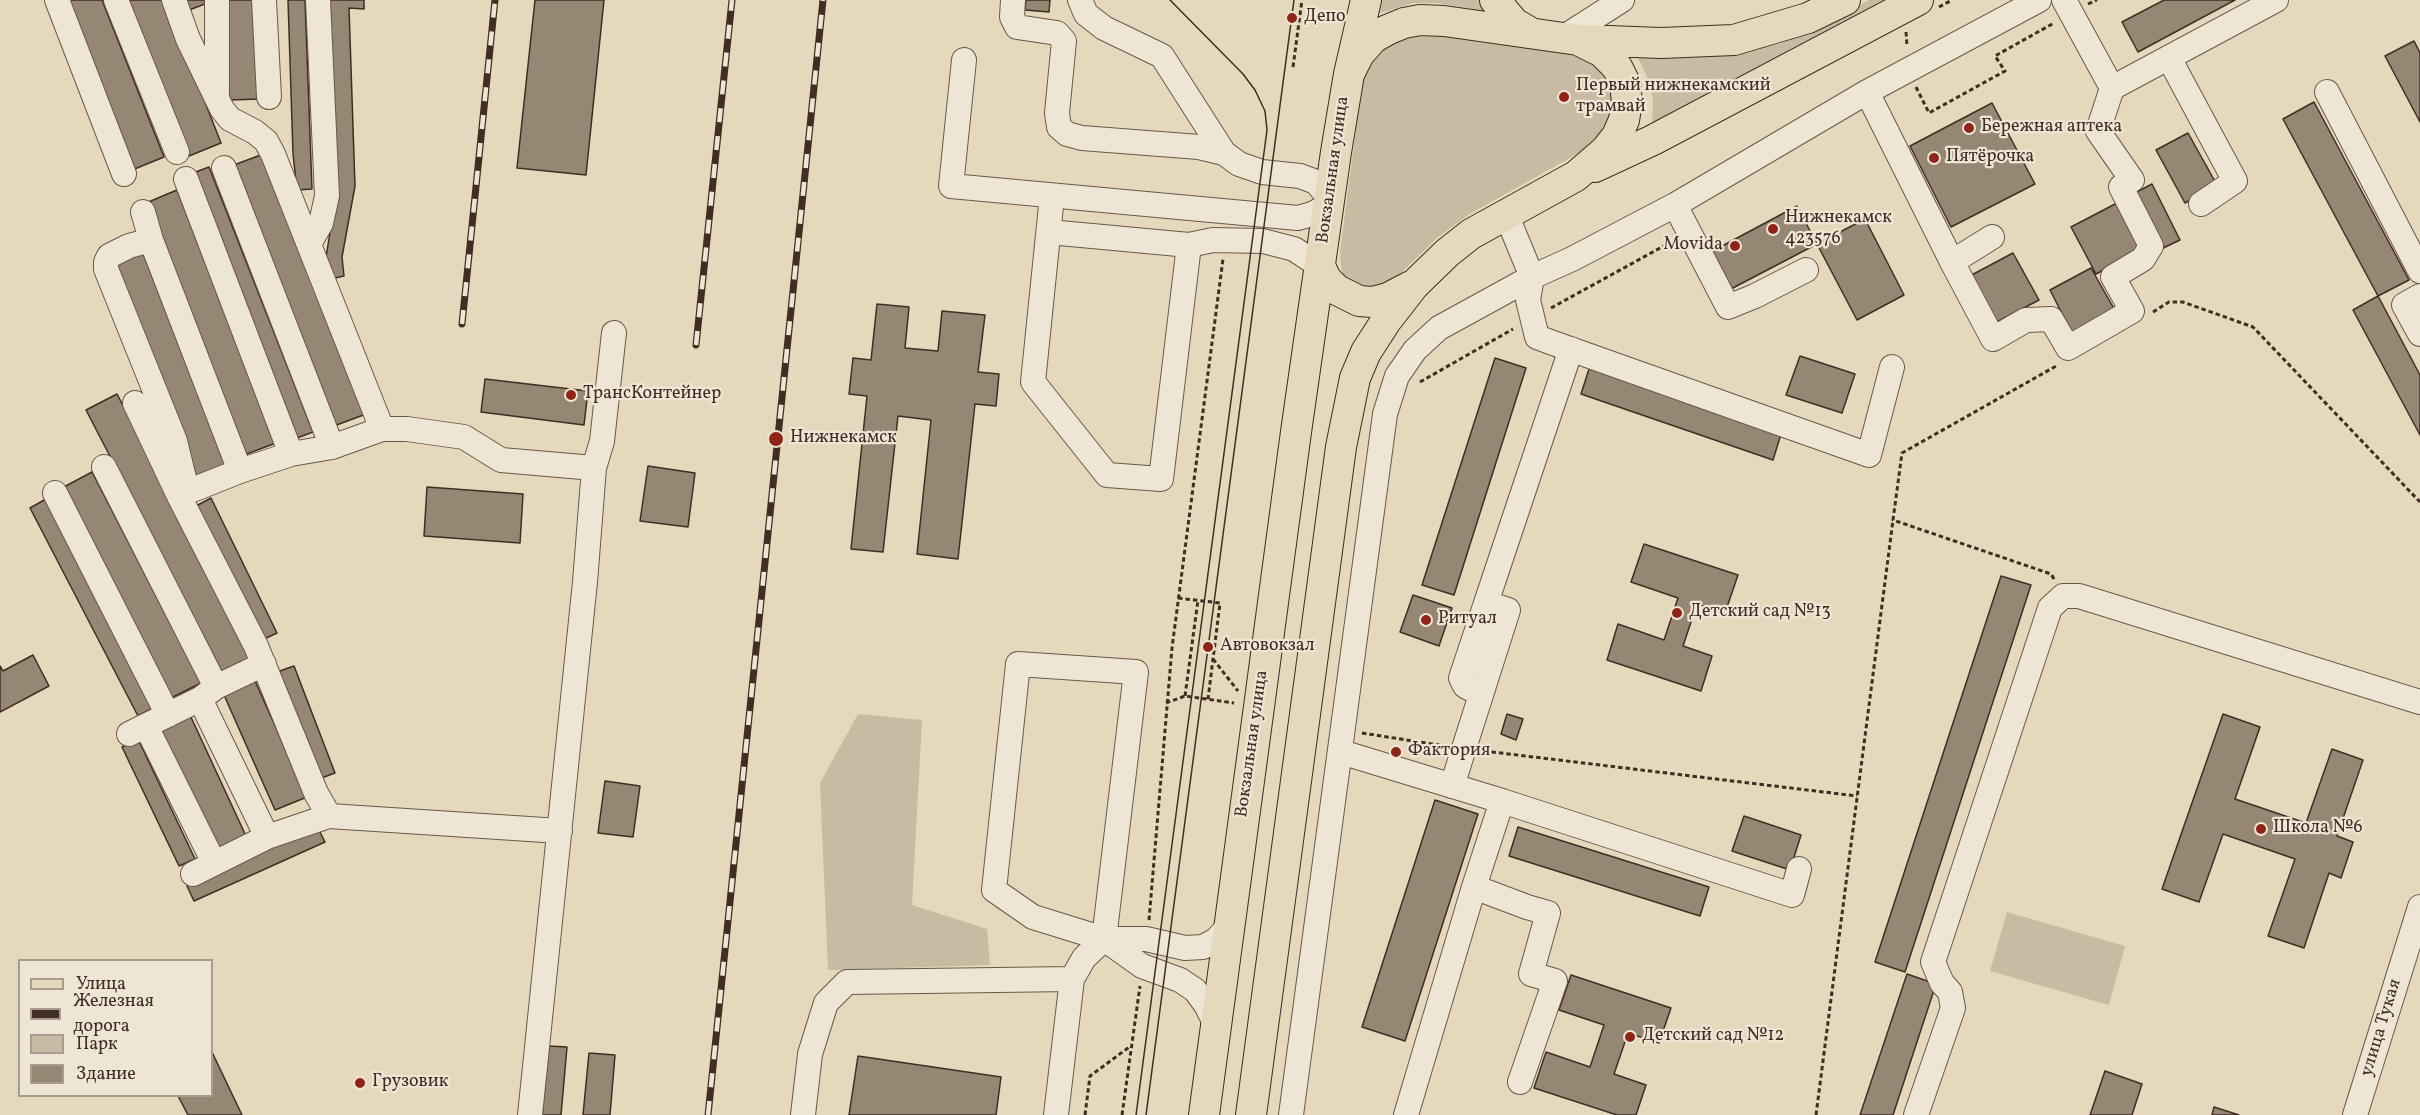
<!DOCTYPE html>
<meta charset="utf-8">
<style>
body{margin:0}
#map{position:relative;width:2420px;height:1115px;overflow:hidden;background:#e5d8bd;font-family:Vollkorn,serif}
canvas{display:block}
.legend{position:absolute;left:18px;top:959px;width:195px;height:138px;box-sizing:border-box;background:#eee6d4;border:2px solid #a99c8e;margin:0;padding:8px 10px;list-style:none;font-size:18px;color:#412d24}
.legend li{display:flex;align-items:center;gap:12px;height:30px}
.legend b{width:30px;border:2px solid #a99c8e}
</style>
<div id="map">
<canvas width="2420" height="1115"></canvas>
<ul class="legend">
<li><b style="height:8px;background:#e5d8bd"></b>Улица</li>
<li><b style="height:8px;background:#412d24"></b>Железная дорога</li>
<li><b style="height:16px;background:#c9bba3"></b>Парк</li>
<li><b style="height:16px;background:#968674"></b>Здание</li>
</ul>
</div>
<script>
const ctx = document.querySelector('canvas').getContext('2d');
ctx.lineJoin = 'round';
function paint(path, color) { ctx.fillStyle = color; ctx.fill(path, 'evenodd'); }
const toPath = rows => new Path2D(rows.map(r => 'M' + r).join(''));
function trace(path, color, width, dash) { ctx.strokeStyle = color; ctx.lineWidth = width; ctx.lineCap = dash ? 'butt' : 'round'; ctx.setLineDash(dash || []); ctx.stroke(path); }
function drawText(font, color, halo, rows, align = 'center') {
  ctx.font = font + ' Vollkorn,serif'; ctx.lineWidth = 4.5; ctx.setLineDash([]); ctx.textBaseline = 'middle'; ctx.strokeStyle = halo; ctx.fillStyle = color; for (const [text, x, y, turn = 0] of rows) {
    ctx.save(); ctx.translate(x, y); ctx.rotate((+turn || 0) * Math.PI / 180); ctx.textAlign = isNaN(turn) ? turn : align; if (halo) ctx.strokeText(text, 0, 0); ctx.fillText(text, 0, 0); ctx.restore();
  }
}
const green = toPath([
 [1382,0,1482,0,1490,12,1437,3,1413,3,1377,14],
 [1869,0,1885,0,1652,127,1653,101,1650,83,1636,54,1663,57,1695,57,1737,53,1779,44,1813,30],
 [1420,34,1445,35,1564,53,1581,58,1595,66,1604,76,1610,88,1613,101,1611,116,1606,129,1586,149,1468,215,1437,238,1395,279,1383,286,1361,288,1345,279,1341,268,1340,252,1362,83,1367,68,1376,56,1387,46,1401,37],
 [858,714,922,720,912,905,987,929,990,965,828,970,820,783],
 [2007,912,2125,946,2109,1005,1990,971]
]);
const building = toPath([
 [66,0,102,0,164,157,132,170,66,0],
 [127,0,165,0,221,143,189,156,127,0],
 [186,0,204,0,205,4,189,10,186,0],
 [224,0,257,0,262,99,228,100,224,0],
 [288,0,305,0,312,189,297,190,293,154,288,0],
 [330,0,364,0,364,9,349,8,355,186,342,257,344,276,330,279,326,257,337,190,330,0],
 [535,0,604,0,586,175,517,168,535,0],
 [1026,0,1050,0,1049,12,1025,10,1026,0],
 [2164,0,2235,0,2138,52,2122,22,2164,0],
 [2414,41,2420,53,2420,122,2385,56,2414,41],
 [2314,102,2409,280,2378,296,2283,119,2314,102],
 [1992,103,2035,184,1951,227,1910,146,1992,103],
 [2188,133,2217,185,2185,203,2156,150,2188,133],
 [266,153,366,414,334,426,234,165,266,153],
 [209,167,313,432,297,438,193,173,209,167],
 [2152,184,2180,240,2159,250,2131,195,2152,184],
 [177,190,276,443,244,455,146,203,177,190],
 [2117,203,2141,250,2096,274,2071,227,2117,203],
 [1797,206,1817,244,1729,290,1709,253,1797,206],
 [1865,219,1904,295,1857,320,1817,244,1865,219],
 [143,253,226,466,195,478,112,265,143,253],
 [2013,253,2039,300,1991,325,1966,278,2013,253],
 [2091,268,2117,314,2074,337,2050,290,2091,268],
 [2378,296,2420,375,2420,435,2353,310,2378,296],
 [877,304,909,307,905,348,938,351,942,311,985,315,978,372,999,374,996,406,975,404,958,559,917,554,931,420,898,416,883,552,851,549,867,396,849,394,853,358,871,360,877,304],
 [1800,356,1855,374,1842,413,1786,395,1800,356],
 [1495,358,1526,368,1454,595,1422,585,1495,358],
 [1590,366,1782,431,1773,460,1581,394,1590,366],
 [485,379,588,391,584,425,481,412,485,379],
 [117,394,253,656,222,672,86,410,117,394],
 [648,466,695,473,688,527,640,521,648,466],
 [92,472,201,683,171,698,62,488,92,472],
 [427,487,523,494,520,543,424,536,427,487],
 [211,498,277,633,262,640,196,506,211,498],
 [46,499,155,707,138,716,30,508,46,499],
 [1644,544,1738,575,1725,613,1697,604,1683,646,1712,656,1701,691,1607,660,1618,624,1664,640,1678,598,1631,582,1644,544],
 [2001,576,2031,585,1905,972,1875,962,2001,576],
 [1413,595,1452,608,1439,646,1400,632,1413,595],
 [33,655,49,686,0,712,0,666,3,671,33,655],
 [294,666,335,773,319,779,277,672,294,666],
 [255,681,307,797,275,810,224,695,255,681],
 [1507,714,1523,719,1516,740,1501,734,1507,714],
 [2223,714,2260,727,2235,799,2306,823,2332,749,2363,760,2337,836,2353,842,2341,878,2329,873,2304,948,2268,936,2295,859,2223,834,2199,902,2162,889,2223,714],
 [190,715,246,836,215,851,159,730,190,715],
 [138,739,195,859,179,866,122,747,138,739],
 [605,781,640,786,633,837,598,833,605,781],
 [1435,800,1478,814,1405,1041,1362,1027,1435,800],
 [1744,816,1801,835,1790,870,1732,851,1744,816],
 [317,826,325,842,194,901,187,886,317,826],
 [1518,827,1709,887,1700,916,1509,856,1518,827],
 [1907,974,1936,984,1893,1115,1860,1115,1907,974],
 [1571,975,1671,1008,1659,1043,1628,1033,1614,1074,1646,1085,1636,1115,1617,1115,1534,1088,1546,1052,1590,1067,1604,1025,1559,1010,1571,975],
 [549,1046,567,1047,561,1115,542,1115,549,1046],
 [212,1052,242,1115,188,1115,178,1096,212,1096,212,1052],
 [589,1053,615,1055,610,1115,583,1115,589,1053],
 [858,1056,1001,1077,996,1115,849,1115,858,1056],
 [2105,1071,2142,1084,2132,1115,2090,1115,2105,1071],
 [2214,1107,2239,1115,2212,1115,2214,1107]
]);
const path = toPath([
 [2088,4,2097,0],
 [1939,7,1952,0],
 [1906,32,1907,46],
 [1293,67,1302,0],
 [1916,87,1929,113,2005,71,1995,56,2054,23],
 [1551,308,1671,242],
 [2153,312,2169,302,2183,302,2253,327,2420,502],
 [1420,382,1513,329],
 [2054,579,2051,574,1893,520,1902,453,2058,365],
 [1178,598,1220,603,1208,699],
 [1213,659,1238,691],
 [1185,696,1198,600],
 [1166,703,1185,696,1234,703],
 [1362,733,1445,746],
 [1484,751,1857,796],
 [1149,920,1172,648,1223,259],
 [1085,1115,1090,1076,1132,1045],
 [1122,1115,1140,986],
 [1816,1115,1893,520]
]);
const minor = toPath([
 [57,0,124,174],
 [116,0,177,152],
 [174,0,188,39,222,109,230,119,255,132,266,141,273,154,382,429],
 [217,0,217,93],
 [264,0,269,97],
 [1013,0,1012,17,1017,27,1057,33,1064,41,1057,113,1059,127,1067,134,1082,138,1199,147,1224,153],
 [1080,0,1086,14,1104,28,1162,56,1224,153,1239,164,1262,172,1300,176,1316,182,1330,199],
 [2064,0,2112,88,2276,0],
 [1564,37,1622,0],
 [2169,58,2235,181,2201,204],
 [964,60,951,186,1298,218,1312,214,1329,205],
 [1867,92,1952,262,1992,237],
 [2327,92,2420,271],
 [224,168,332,447],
 [186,179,291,454],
 [1052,196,1033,382,1107,475,1161,479,1189,245],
 [1675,205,1728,307,1755,296,1806,270],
 [143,212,151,240,240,471],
 [1506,214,1532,277,1528,300,1537,337,1553,343,1869,455,1892,367],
 [1049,232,1189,245,1213,240,1263,241,1294,249,1320,266],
 [151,240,129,246,109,256,106,262,106,269,175,441,186,486],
 [309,244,321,223,327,196,318,0],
 [1952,262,1993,339,2026,320,2051,319,2068,348,2132,311,2113,277,2143,259,2151,246,2121,187,2132,180,2098,131,2112,88],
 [2420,296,2404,305,2420,334],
 [135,403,180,498,256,646,316,793,329,816],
 [104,467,216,687],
 [55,493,168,715],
 [180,498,187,492,240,471,291,454,332,447,382,429,407,429,464,437,501,460,594,468],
 [1018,664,1136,672,1104,939,1033,917,994,890,1018,664],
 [1481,694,1465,686,1461,678,1486,603],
 [200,699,267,837],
 [146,726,214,863],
 [129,734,200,699,216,687,264,664],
 [1341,752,1502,801,1474,887,1406,1115],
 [1452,786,1508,610,1486,603,1571,349],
 [1502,801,1792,895,1799,869],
 [193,874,267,837,329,816,560,831],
 [1474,887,1527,907,1548,913,1531,974,1555,981,1520,1082],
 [1104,939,1142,966,1180,980,1195,990,1206,1005,1216,1025],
 [530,1115,585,582,594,468,602,441,614,333],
 [803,1115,810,1054,826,1003,847,982,1072,979],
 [1056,1115,1072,979,1084,958,1104,939,1146,939,1185,948,1203,947,1216,940,1229,926],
 [1291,1115,1385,414,1397,376,1415,350,1439,328,1532,277,1572,259,1675,205,1867,92,2039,0],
 [1916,1115,1953,1008,1950,992,1942,983,1933,962,2050,608,2063,596,2079,596,2420,702],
 [2355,1115,2420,907]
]);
const major = toPath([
 [1495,0,1514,23,1531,33],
 [1582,40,1661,43,1734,40,1808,18,1845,0],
 [1595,167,1653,140,1918,0],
 [1320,266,1326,279,1337,290,1359,301,1373,302,1388,298,1411,286],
 [1204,1115,1296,432,1336,152,1349,74,1366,0],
 [1251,1115,1341,447,1355,378,1366,352,1386,321,1414,285,1447,253,1471,234,1576,176,1606,150,1617,136,1624,120,1627,102,1625,83,1617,67,1602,52,1578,40,1444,21,1420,20,1404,23,1387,30,1373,38,1359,54,1349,74]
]);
const tram = toPath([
 [1136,1115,1267,130,1265,111,1255,90,1243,74,1170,0],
 [1146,1115,1294,0]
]);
const rail = toPath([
 [462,324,495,0],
 [696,345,732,0],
 [708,1115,823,0]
]);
const markers = [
 [1292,18,6,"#8f2418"],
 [1564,97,6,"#8f2418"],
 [1969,128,6,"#8f2418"],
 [1934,158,6,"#8f2418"],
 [1773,229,6,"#8f2418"],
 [1735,246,6,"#8f2418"],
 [571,395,6,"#8f2418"],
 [776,439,8,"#8f2418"],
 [1677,613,6,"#8f2418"],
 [1426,620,6,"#8f2418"],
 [1208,647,6,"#8f2418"],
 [1396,752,6,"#8f2418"],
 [2261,829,6,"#8f2418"],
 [1630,1037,6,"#8f2418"],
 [360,1083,6,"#8f2418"]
];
const poiNames = [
 ["Депо",1304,18],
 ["Первый нижнекамский",1576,87],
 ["трамвай",1576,108],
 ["Бережная аптека",1981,128],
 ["Пятёрочка",1946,158],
 ["Нижнекамск",1785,219],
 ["423576",1785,240],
 ["Movida",1723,246,"right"],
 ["ТрансКонтейнер",583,395],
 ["Нижнекамск",790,439],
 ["Детский сад №13",1689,613],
 ["Ритуал",1438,620],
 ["Автовокзал",1220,647],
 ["Фактория",1408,752],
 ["Школа №6",2273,829],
 ["Детский сад №12",1642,1037],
 ["Грузовик",372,1083]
];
const streetNames = [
 ["Вокзальная улица",1334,170,-82],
 ["Вокзальная улица",1253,744,-82],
 ["улица Тукая",2382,1028,-73]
];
paint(green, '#c9bba3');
paint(building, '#968674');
trace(building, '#412d24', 1.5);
trace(minor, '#6a584a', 26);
trace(major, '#412d24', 32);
trace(path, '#412d24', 3, [4.5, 3]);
trace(minor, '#eee6d4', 24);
trace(major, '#e5d8bd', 30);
trace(tram, '#412d24', 1.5);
trace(rail, '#412d24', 7);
trace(rail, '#eee6d4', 4.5, [14]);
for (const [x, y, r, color] of markers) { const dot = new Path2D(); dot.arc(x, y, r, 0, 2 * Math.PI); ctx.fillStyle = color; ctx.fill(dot); trace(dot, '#eee6d4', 2); }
drawText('18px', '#412d24', '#eee6d4', poiNames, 'left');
drawText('18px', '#412d24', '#eee6d4', streetNames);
</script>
